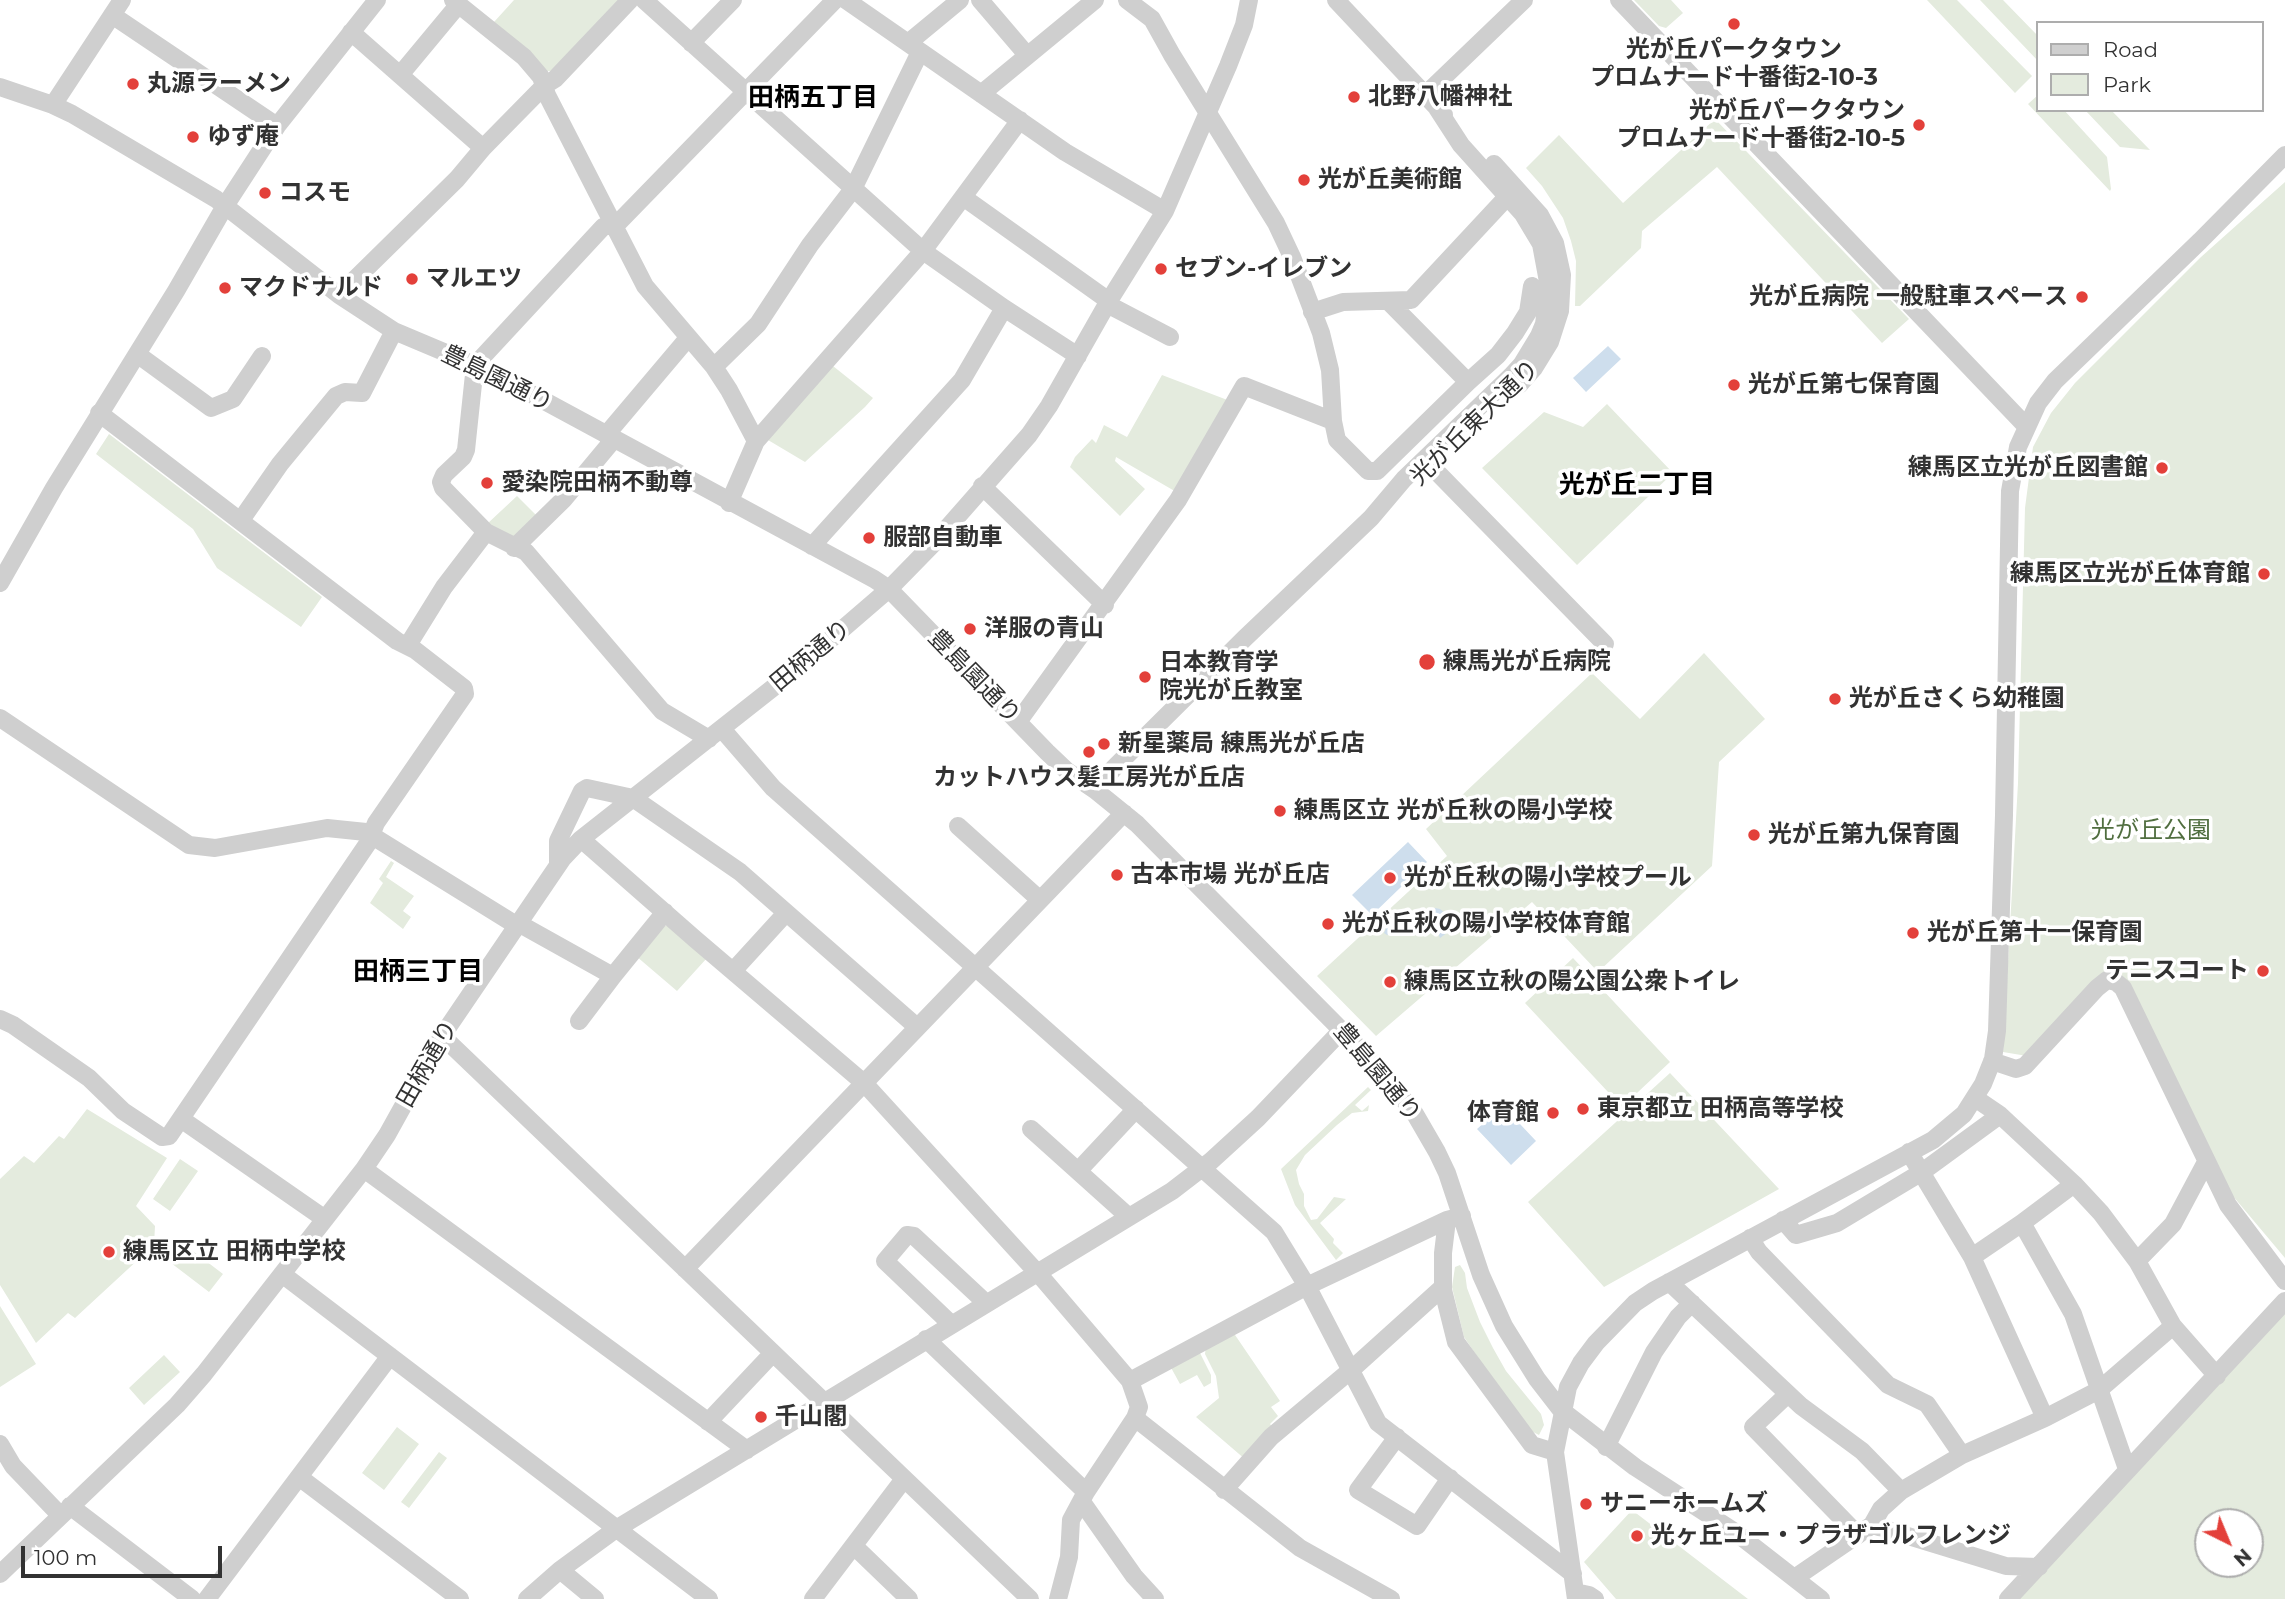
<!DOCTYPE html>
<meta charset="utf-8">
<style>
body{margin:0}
#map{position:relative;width:2285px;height:1599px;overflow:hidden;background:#fff;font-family:Montserrat,sans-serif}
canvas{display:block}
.legend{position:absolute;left:2036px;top:21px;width:228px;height:91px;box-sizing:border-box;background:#fff;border:2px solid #adadad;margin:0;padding:9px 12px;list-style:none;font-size:21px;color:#323232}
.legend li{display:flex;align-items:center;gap:14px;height:35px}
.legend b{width:35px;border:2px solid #adadad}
.north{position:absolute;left:2194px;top:1508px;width:70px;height:70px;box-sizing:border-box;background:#fff;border:2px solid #adadad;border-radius:50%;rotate:137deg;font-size:19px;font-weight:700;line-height:28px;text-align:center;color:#323232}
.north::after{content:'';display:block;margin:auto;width:24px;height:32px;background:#e3403a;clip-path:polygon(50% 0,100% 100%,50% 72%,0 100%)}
.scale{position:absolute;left:21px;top:1546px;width:201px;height:32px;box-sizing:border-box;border:4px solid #323232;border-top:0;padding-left:9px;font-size:21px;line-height:24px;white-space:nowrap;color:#323232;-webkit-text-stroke:5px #fff;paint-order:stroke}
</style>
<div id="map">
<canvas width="2285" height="1599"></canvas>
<ul class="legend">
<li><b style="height:9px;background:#cfcfcf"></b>Road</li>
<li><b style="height:19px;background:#e4ebde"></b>Park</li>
</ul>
<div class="north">N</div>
<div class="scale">100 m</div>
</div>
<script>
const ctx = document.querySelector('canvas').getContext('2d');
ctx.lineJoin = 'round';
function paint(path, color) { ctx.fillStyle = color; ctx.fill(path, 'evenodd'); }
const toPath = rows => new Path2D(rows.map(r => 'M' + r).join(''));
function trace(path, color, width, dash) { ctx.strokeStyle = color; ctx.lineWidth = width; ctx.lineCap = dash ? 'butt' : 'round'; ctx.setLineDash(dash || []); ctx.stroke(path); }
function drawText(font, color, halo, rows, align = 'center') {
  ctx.font = font + ' Montserrat,"Noto Sans JP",sans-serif'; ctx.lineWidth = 7; ctx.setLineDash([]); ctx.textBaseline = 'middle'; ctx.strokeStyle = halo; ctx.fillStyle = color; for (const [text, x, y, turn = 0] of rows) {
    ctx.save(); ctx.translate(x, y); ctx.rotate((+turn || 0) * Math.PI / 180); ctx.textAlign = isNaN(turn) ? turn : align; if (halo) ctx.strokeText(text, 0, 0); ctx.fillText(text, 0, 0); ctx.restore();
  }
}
const green = toPath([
 [514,0,621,0,553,71,547,71,494,22],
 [1634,0,1671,0,1683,13,1666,28,1659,26],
 [1927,0,1957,0,2032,76,2015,93],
 [1980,0,2003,0,2038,36,2038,61],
 [2038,95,2038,110,2064,110,2107,157,2111,189,2110,191,2028,104],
 [2085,110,2111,110,2150,150,2120,147],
 [1715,119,1909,319,1882,343,1717,167,1642,231,1641,248,1580,306,1575,306,1576,261,1571,241,1563,218,1542,186,1526,168,1559,135,1623,203],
 [2285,182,2285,1258,2227,1189,2114,965,2027,1056,2003,1052,2018,783,2025,508,2033,447,2051,413,2075,383,2201,257],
 [833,366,873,398,865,407,805,462,768,440],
 [1162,375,1230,401,1178,493,1116,457,1115,461,1145,489,1120,516,1070,467,1075,457,1092,439,1096,443,1104,425,1127,437],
 [1607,404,1673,473,1577,565,1482,468,1544,412,1583,427],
 [109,434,322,597,301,627,217,568,193,529,96,454],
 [517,496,538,517,512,541,487,524],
 [1704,653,1765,719,1719,762,1712,866,1598,972,1532,902,1376,1036,1317,976,1447,856,1426,829,1592,673,1640,719],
 [391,861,394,863,386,877,414,896,403,911,411,917,403,929,370,903,383,883,379,879],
 [662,926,670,926,707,958,677,991,636,956],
 [1573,958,1670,1062,1622,1107,1525,1003],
 [1670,1073,1779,1189,1604,1287,1528,1202],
 [1368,1087,1371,1090,1355,1105,1362,1111,1369,1105,1368,1111,1352,1113,1337,1125,1305,1155,1296,1170,1299,1184,1304,1194,1304,1206,1311,1220,1317,1219,1334,1197,1346,1199,1320,1223,1334,1239,1333,1243,1343,1253,1336,1260,1295,1205,1281,1169],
 [87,1109,167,1158,136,1206,155,1226,154,1245,75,1318,68,1313,36,1343,0,1285,0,1179,24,1156,34,1163,59,1136,64,1139],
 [180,1159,198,1171,170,1211,153,1199],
 [185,1245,223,1274,209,1292,171,1263],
 [1460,1265,1465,1273,1467,1288,1480,1322,1493,1348,1506,1371,1541,1414,1544,1425,1539,1435,1531,1431,1518,1417,1464,1337,1452,1287,1455,1267],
 [0,1306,36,1364,0,1387],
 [2285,1313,2285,1599,2015,1599],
 [2208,1522,2250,1522,2250,1564,2208,1564],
 [1233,1332,1280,1401,1271,1407,1278,1416,1270,1424,1274,1429,1246,1460,1196,1417,1219,1398,1216,1376,1205,1354,1206,1346],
 [1200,1353,1211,1375,1211,1383,1204,1387,1197,1375,1180,1384,1169,1364],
 [164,1355,180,1372,144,1405,129,1388],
 [397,1427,419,1444,384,1490,362,1473],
 [439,1452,447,1458,409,1508,401,1502],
 [1632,1510,1748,1599,1616,1599,1584,1562]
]);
const water = toPath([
 [1608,346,1621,359,1586,392,1573,378],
 [1408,842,1427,862,1372,915,1352,895],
 [1435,908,1440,909,1454,921,1452,929,1440,938,1437,930,1431,926,1402,936,1394,932,1387,935,1384,933,1387,926,1398,916,1408,920,1429,918,1431,914,1427,910],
 [1503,1106,1536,1141,1511,1165,1477,1129]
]);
const minor = toPath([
 [453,0,524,57,541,77,547,95,645,286,714,367,729,390,756,441],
 [644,0,923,251,1004,308,1078,356],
 [846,0,1065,152,1165,211],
 [980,0,1027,55],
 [1127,0,1152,19,1172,55,1276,223,1292,257,1321,333,1330,370,1333,421,1337,440,1368,471,1377,471,1468,382,1388,301],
 [1336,0,1444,115],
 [1619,0,2026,426],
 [112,15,277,126],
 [351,32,483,148],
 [691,43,733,0],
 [908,43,960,0],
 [400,75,459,4],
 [0,87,53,105,72,114,216,199,339,295,394,331,489,371,874,579,889,589,1047,752,1067,771,1095,790,1137,824,1380,1069,1415,1114,1437,1152,1447,1173,1481,1275,1504,1326,1537,1379,1561,1410,1635,1467,1735,1532,1821,1599],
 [981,94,1095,0],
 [1425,95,1524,0],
 [53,105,122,0],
 [1494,164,1540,215,1555,243,1562,275,1560,311,1550,342,1534,368,1519,385],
 [963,197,1109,301],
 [339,295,457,179,483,148,544,86,555,79,630,0],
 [1107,304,1170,337],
 [1312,312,1343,302,1411,300,1507,197],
 [137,354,211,408,233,399,262,356],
 [714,367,758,324,810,245,853,189,920,52],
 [1468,382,1498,355,1515,333,1528,312,1532,286],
 [606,435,688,338],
 [1432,467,1605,644],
 [982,486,1105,605],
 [729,503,756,441,923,251,1020,120],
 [241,520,280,464,336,396,345,392,362,393,394,331],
 [812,546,962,380,1004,308],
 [514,548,564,499,614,439],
 [0,583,54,488,176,291,225,206,277,126,377,0],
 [408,645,444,587,486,532],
 [0,718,189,845,215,848,327,828,366,832,516,925],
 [1018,722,1178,500,1244,386,1333,421],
 [722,729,773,788,1274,1232,1307,1286,1378,1423,1573,1574],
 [709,739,662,711,526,552,486,532,443,488,441,482,444,475,463,457,466,450,475,365,603,227,618,223,835,0],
 [1095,790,1114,768,1245,638,1371,518,1404,479,1511,376,1522,364,1539,336,1544,324,1549,287,1541,244,1523,214,1461,145,1437,108],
 [958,826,1039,899],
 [581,839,695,939,864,1083,1043,1279,1130,1381,1139,1407,1135,1418,1086,1492,1071,1520,1069,1557,1058,1599],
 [558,864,558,841,582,791,587,788,633,798,740,872,917,1027],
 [518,923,613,976,665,912],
 [733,971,786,913],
 [0,1019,13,1025,89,1078,123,1111,162,1137,169,1136,368,843,376,823,465,694,464,688,415,650,397,641,99,413],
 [579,1021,613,976],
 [442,1036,1030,1599],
 [1992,1061,2016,1069,2025,1066,2097,988,2107,980,2116,982,2123,988,2228,1205,2285,1281],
 [1975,1098,2000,1115,2074,1184,2101,1213,2137,1261,2173,1326,2217,1376],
 [181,1119,325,1219],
 [1031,1129,1129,1217],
 [1909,1152,1972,1257,2045,1418],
 [364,1169,747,1450],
 [1078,1171,1136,1109],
 [1447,1220,1443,1253,1443,1290,1456,1342,1532,1445,1555,1452],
 [1783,1220,1796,1235,1837,1223,1922,1172,2000,1115],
 [2022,1223,2073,1314,2127,1469],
 [1750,1238,1759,1252,1888,1385,1927,1404,1962,1455],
 [1972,1257,2022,1223,2074,1184],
 [2137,1261,2173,1224,2206,1162],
 [685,1269,1124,813],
 [282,1274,709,1599],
 [1669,1282,1801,1406,1862,1451,1901,1491],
 [951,1324,885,1261,907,1235,914,1236,986,1303],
 [926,1339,1086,1492],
 [1130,1381,1307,1286,1447,1220,1462,1216],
 [1788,1394,1753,1427,1858,1535],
 [1135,1418,1300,1548,1391,1599],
 [708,1422,773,1353],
 [1397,1437,1358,1490,1417,1526,1450,1478],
 [0,1444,13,1466,60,1515],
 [1606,1447,1654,1352,1678,1317,1692,1303],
 [299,1477,460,1599],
 [1224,1490,1271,1437,1351,1370,1443,1287],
 [1082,1502,1134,1576,1155,1599],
 [70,1506,192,1599],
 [1872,1525,2006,1566,2039,1567],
 [854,1546,909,1599],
 [560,1570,595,1599],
 [0,1574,177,1405,204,1374,364,1169,387,1135,442,1036,563,858,581,839,788,676,889,589,934,543,1029,435,1049,406,1107,304,1165,211,1228,66,1244,25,1249,0],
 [1796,1577,1872,1525,1881,1509,1901,1491,1962,1455,2045,1418,2099,1390,2173,1326],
 [1575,1592,1589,1595,1595,1599],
 [207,1599,390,1356],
 [527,1599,560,1570,616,1529,1172,1191,1211,1161,1258,1118,1342,1030],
 [813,1599,904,1479],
 [1576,1599,1555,1452,1568,1387,1581,1363,1596,1343,1635,1303,1653,1291,1933,1140,1964,1114,1983,1084,1993,1059,1997,1031,2004,815,2010,491,2018,447,2038,403,2055,381,2200,241,2285,155],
 [2008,1599,2285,1301]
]);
const markers = [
 [1734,24,7,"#e3403a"],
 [133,84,7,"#e3403a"],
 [1354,97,7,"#e3403a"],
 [1919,125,7,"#e3403a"],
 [193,137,7,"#e3403a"],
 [1304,180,7,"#e3403a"],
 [265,193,7,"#e3403a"],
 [1161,269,7,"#e3403a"],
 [412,279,7,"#e3403a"],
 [225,288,7,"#e3403a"],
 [2082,297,7,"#e3403a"],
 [1734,385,7,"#e3403a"],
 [2162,468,7,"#e3403a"],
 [487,483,7,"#e3403a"],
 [869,538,7,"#e3403a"],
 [2264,574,7,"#e3403a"],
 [970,629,7,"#e3403a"],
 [1427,662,9,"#e3403a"],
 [1145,677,7,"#e3403a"],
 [1835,699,7,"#e3403a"],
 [1104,744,7,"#e3403a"],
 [1089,752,7,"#e3403a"],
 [1280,811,7,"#e3403a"],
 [1754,835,7,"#e3403a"],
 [1117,875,7,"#e3403a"],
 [1390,878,7,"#e3403a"],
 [1328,924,7,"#e3403a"],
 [1913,933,7,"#e3403a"],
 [2263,971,7,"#e3403a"],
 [1390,982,7,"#e3403a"],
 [1583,1109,7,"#e3403a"],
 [1553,1113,7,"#e3403a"],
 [109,1252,7,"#e3403a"],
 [761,1417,7,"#e3403a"],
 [1586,1504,7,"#e3403a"],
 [1637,1536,7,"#e3403a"]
];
const poiNames = [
 ["光が丘パークタウン",1734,50,"center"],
 ["プロムナード十番街2-10-3",1734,78,"center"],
 ["丸源ラーメン",147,84],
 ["北野八幡神社",1368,97],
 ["光が丘パークタウン",1905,111,"right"],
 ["プロムナード十番街2-10-5",1905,139,"right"],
 ["ゆず庵",207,137],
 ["光が丘美術館",1318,180],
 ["コスモ",279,193],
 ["セブン-イレブン",1175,269],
 ["マルエツ",426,279],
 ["マクドナルド",239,288],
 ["光が丘病院 一般駐車スペース",2068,297,"right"],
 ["光が丘第七保育園",1748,385],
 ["練馬区立光が丘図書館",2148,468,"right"],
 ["愛染院田柄不動尊",501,483],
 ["服部自動車",883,538],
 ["練馬区立光が丘体育館",2250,574,"right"],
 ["洋服の青山",984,629],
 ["練馬光が丘病院",1443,662],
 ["日本教育学",1159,663],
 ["院光が丘教室",1159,691],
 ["光が丘さくら幼稚園",1849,699],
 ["新星薬局 練馬光が丘店",1118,744],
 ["カットハウス髪工房光が丘店",1089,778,"center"],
 ["練馬区立 光が丘秋の陽小学校",1294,811],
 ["光が丘第九保育園",1768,835],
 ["古本市場 光が丘店",1131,875],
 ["光が丘秋の陽小学校プール",1404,878],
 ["光が丘秋の陽小学校体育館",1342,924],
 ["光が丘第十一保育園",1927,933],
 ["テニスコート",2249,971,"right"],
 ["練馬区立秋の陽公園公衆トイレ",1404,982],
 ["東京都立 田柄高等学校",1597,1109],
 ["体育館",1539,1113,"right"],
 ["練馬区立 田柄中学校",123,1252],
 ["千山閣",775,1417],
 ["サニーホームズ",1600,1504],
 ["光ヶ丘ユー・プラザゴルフレンジ",1651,1536]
];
const streetNames = [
 ["豊島園通り",497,379,26],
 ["光が丘東大通り",1475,423,-44],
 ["田柄通り",811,656,-40],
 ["豊島園通り",974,677,46],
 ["田柄通り",428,1064,-60],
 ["豊島園通り",1377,1073,50]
];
const parkNames = [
 ["光が丘公園",2151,831]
];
const neighbourhoodNames = [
 ["田柄五丁目",813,98],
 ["光が丘二丁目",1637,485],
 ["田柄三丁目",418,972]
];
paint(green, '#e4ebde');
paint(water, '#cedeed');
trace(minor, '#cfcfcf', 18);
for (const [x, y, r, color] of markers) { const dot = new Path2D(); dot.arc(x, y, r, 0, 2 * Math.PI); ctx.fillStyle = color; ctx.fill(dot); trace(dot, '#fff', 2.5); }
drawText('bold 24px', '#323232', '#fff', poiNames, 'left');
drawText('24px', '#323232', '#fff', streetNames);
drawText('24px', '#506e3f', '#fff', parkNames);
drawText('bold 26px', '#000', '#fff', neighbourhoodNames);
</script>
